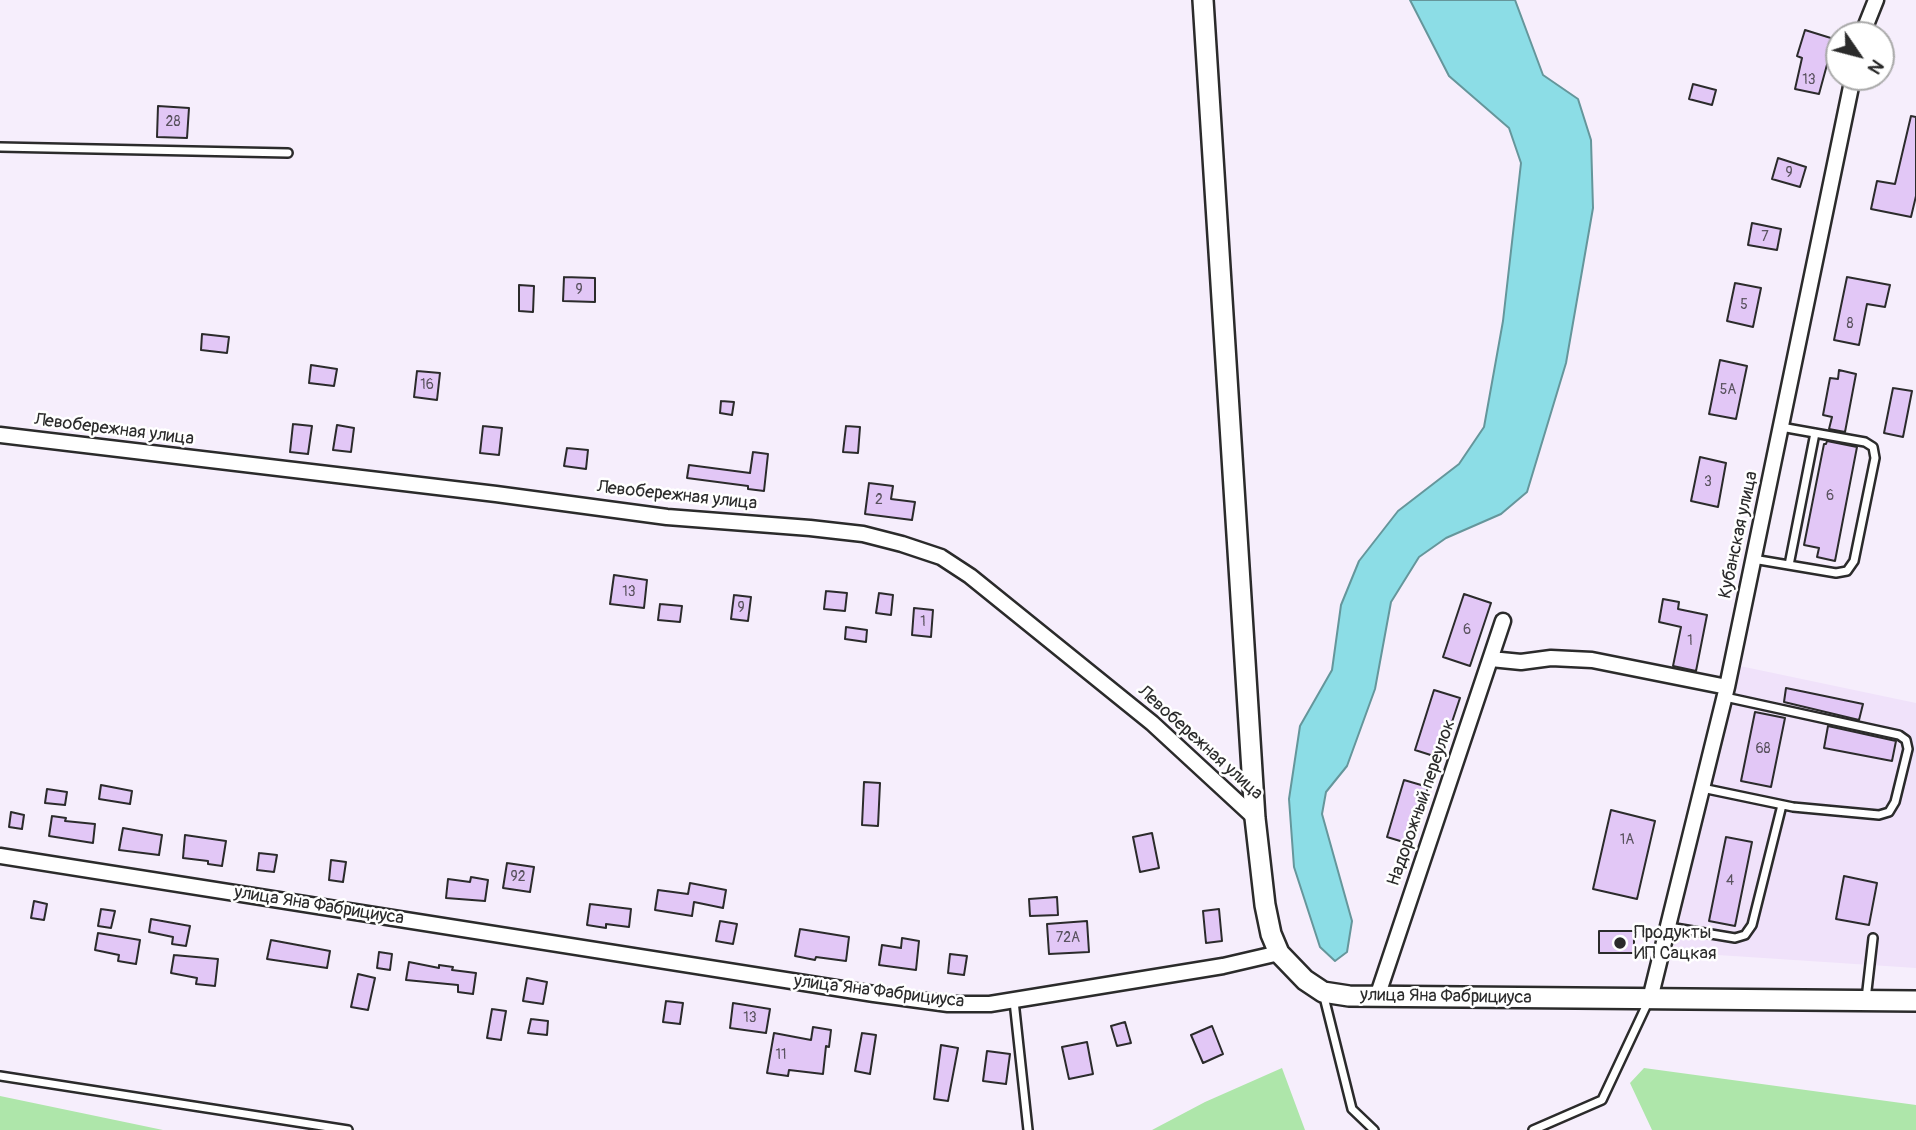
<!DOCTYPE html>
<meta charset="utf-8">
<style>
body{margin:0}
#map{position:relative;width:1916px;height:1130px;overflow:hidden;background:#f6eefc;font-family:Pangolin,sans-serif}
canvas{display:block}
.north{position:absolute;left:1825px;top:21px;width:70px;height:70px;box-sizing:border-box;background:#fff;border:2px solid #aaa;border-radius:50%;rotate:125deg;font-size:19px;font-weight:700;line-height:28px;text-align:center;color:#2b2b2b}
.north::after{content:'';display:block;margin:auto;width:24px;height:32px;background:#2b2b2b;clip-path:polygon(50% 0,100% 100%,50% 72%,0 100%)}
</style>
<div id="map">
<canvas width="1916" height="1130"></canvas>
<div class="north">N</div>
</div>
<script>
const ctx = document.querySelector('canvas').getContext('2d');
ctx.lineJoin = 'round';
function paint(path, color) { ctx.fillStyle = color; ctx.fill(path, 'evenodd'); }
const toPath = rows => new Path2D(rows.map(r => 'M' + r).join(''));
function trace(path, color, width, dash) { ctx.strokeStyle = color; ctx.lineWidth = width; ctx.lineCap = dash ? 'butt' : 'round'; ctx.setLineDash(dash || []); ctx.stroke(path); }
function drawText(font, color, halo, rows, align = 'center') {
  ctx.font = font + ' Pangolin,sans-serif'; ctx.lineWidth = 5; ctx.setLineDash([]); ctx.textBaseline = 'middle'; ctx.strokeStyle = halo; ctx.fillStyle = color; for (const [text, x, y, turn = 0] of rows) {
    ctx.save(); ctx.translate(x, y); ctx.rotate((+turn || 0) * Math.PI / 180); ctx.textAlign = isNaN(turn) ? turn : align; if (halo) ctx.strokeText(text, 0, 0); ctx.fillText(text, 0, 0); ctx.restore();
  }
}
const built = toPath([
 [1740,666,1916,703,1916,968,1672,952]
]);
const green = toPath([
 [1282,1068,1305,1130,1152,1130,1205,1102],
 [1644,1068,1916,1105,1916,1130,1652,1130,1630,1083],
 [0,1096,163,1130,0,1130]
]);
const water = toPath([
 [1410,0,1515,0,1543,75,1578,99,1591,140,1593,208,1566,363,1527,492,1501,514,1446,538,1419,557,1391,602,1375,689,1347,766,1326,792,1322,814,1352,921,1347,952,1335,961,1320,947,1294,867,1289,799,1300,726,1332,670,1341,605,1359,561,1398,511,1459,464,1484,427,1503,321,1521,163,1509,128,1449,76,1410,0]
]);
const building = toPath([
 [1805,30,1834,39,1819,94,1795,89,1802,58,1797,56,1805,30],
 [1693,84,1716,90,1712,105,1689,99,1693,84],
 [158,106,189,108,187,138,157,137,158,106],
 [1911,116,1916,117,1916,196,1911,217,1871,209,1877,181,1895,184,1911,116],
 [1778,158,1806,167,1800,187,1772,179,1778,158],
 [1752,223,1781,229,1777,250,1748,245,1752,223],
 [564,277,595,278,595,302,563,301,564,277],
 [1847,277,1890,285,1885,307,1867,304,1859,345,1834,340,1847,277],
 [1735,283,1761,288,1753,327,1727,321,1735,283],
 [519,285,534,286,533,312,519,311,519,285],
 [202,334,229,337,227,353,201,350,202,334],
 [1720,360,1747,366,1736,419,1709,414,1720,360],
 [311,365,337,369,334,386,309,383,311,365],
 [1839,370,1856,374,1845,432,1829,429,1832,417,1823,415,1830,378,1838,379,1839,370],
 [417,371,440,373,437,400,414,397,417,371],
 [1893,388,1912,391,1903,437,1884,433,1893,388],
 [721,401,734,402,732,415,720,413,721,401],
 [293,424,312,426,308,454,290,452,293,424],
 [337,425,354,428,351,452,333,450,337,425],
 [483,426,502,428,499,455,480,453,483,426],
 [846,426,860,427,858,453,843,452,846,426],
 [1827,441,1857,447,1835,561,1817,557,1819,548,1804,545,1824,444,1826,444,1827,441],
 [567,448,588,450,586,469,564,466,567,448],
 [753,452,768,454,764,491,748,489,748,486,687,478,689,465,750,473,753,452],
 [1700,457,1726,463,1718,507,1691,501,1700,457],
 [869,483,893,486,891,499,915,502,912,520,865,514,869,483],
 [614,575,647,580,644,608,610,604,614,575],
 [826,591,847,593,845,611,824,609,826,591],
 [879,593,893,595,891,615,876,613,879,593],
 [1464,594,1491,603,1470,666,1443,657,1464,594],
 [734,595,751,597,748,621,731,619,734,595],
 [1663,599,1679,602,1678,609,1707,615,1696,671,1673,666,1681,627,1659,622,1663,599],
 [660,604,682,606,680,622,658,620,660,604],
 [914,608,933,610,931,637,912,635,914,608],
 [846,627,867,630,866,642,845,639,846,627],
 [1786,688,1863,704,1859,720,1784,702,1786,688],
 [1434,690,1460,698,1440,758,1415,750,1434,690],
 [1755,712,1785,718,1771,787,1741,781,1755,712],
 [1828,726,1896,741,1892,761,1824,748,1828,726],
 [1404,780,1428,787,1410,844,1387,837,1404,780],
 [864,782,880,783,878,826,862,825,864,782],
 [101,785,132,791,130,804,99,799,101,785],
 [47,789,67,792,65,805,45,803,47,789],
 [1611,810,1655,821,1637,899,1593,889,1611,810],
 [11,812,24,815,22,829,9,827,11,812],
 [52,816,66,818,65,821,95,824,93,843,49,836,52,816],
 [123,828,162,835,159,855,119,850,123,828],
 [1152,833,1159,868,1140,872,1133,837,1152,833],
 [185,835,226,841,222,866,208,864,208,861,183,858,185,835],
 [1726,837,1752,842,1735,926,1709,921,1726,837],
 [259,853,277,855,274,872,257,870,259,853],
 [331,860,346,862,343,882,329,880,331,860],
 [507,863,534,867,530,892,503,888,507,863],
 [1844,876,1877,883,1869,925,1836,919,1844,876],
 [471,877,488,880,485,901,446,898,448,879,470,882,471,877],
 [690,883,726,890,723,908,694,902,692,916,655,910,658,890,688,894,690,883],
 [1057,897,1058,915,1030,916,1029,899,1057,897],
 [34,901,47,904,44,920,31,918,34,901],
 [590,904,631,909,629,927,606,924,606,928,587,925,590,904],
 [101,909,115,911,111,928,98,926,101,909],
 [1219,909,1222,941,1206,943,1203,911,1219,909],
 [151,919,190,926,186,946,172,944,173,937,149,932,151,919],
 [720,921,737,924,733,944,716,941,720,921],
 [1087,921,1089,952,1049,954,1047,924,1087,921],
 [800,929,849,937,846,961,816,957,815,960,795,956,800,929],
 [1599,931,1634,931,1634,953,1599,953,1599,931],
 [98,933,140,940,136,964,118,961,119,955,95,950,98,933],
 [902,938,919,941,916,970,879,965,882,945,901,948,902,938],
 [271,940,330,951,327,968,267,959,271,940],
 [379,952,392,954,390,970,377,968,379,952],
 [950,954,967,956,964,975,948,973,950,954],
 [174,955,218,959,215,986,196,984,197,978,171,973,174,955],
 [409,962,439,968,439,965,453,967,452,970,476,973,473,994,458,992,458,985,406,980,409,962],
 [358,974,375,978,368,1010,351,1007,358,974],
 [527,978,547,982,543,1004,523,1001,527,978],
 [666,1001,683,1003,680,1024,663,1022,666,1001],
 [733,1003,770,1009,766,1033,730,1028,733,1003],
 [492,1009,506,1011,501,1040,487,1038,492,1009],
 [531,1019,548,1021,547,1035,528,1033,531,1019],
 [1125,1022,1131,1043,1117,1046,1111,1026,1125,1022],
 [1212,1026,1223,1054,1203,1063,1191,1035,1212,1026],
 [813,1027,831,1030,829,1047,826,1046,823,1074,789,1070,788,1076,767,1073,774,1033,811,1040,813,1027],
 [862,1033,876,1035,870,1074,855,1071,862,1033],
 [1087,1042,1093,1074,1069,1079,1062,1047,1087,1042],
 [941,1045,958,1048,948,1101,934,1099,941,1045],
 [987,1051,1010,1054,1006,1084,983,1081,987,1051]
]);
const lane = toPath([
 [0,147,288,153],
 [1753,559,1836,573,1847,571,1854,561,1875,458,1873,447,1865,442,1781,427],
 [1789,565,1815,433],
 [1702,788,1793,807,1879,815,1889,812,1895,802,1908,749,1906,740,1899,735,1725,697],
 [1669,927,1735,938,1745,935,1752,925,1782,805],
 [1323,993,1352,1109,1374,1130],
 [1866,999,1873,938],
 [1014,1001,1028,1130],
 [0,1076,348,1130],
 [1533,1130,1602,1100,1648,1002]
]);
const street = toPath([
 [1862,35,1876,0],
 [0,435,496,494,667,517,810,528,863,534,902,544,941,557,970,576,1152,723,1255,818],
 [1491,659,1521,662,1551,658,1592,660,1727,687],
 [0,856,874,994,948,1004,990,1004,1223,966,1279,953],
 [1377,997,1503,621],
 [1650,999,1727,687,1853,77]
]);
const secondary = toPath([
 [1203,0,1255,818,1265,905,1271,934,1279,953,1305,980,1323,992,1349,996,1916,1001]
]);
const markers = [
 [1620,943,7,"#2b2b2b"]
];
const numberNames = [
 ["13",1809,80],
 ["28",173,122],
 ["9",1789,173],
 ["7",1765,237],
 ["9",579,290],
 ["5",1744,305],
 ["8",1850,324],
 ["16",427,385],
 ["5А",1728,390],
 ["3",1708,482],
 ["6",1830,496],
 ["2",879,500],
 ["13",629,592],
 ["9",741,608],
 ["1",923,622],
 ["6",1467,630],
 ["1",1690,641],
 ["68",1763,749],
 ["1А",1627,840],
 ["92",518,877],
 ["4",1730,881],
 ["72А",1068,938],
 ["13",750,1018],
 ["11",781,1055]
];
const streetNames = [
 ["Левобережная улица",114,430,7],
 ["Левобережная улица",677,496,6],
 ["Кубанская улица",1739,535,-78],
 ["Левобережная улица",1200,743,42],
 ["Надорожный переулок",1422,803,-71],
 ["улица Яна Фабрициуса",319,906,9],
 ["улица Яна Фабрициуса",879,992,7],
 ["улица Яна Фабрициуса",1446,997,1]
];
const poiNames = [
 ["Продукты",1634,933],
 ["ИП Сацкая",1634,954]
];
paint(built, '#f0e2fa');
paint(green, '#aee6aa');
paint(water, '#8cdde6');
trace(water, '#65969b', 2);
paint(building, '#e2c7f6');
trace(building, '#2b2b2b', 2);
trace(lane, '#2b2b2b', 12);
trace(street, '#2b2b2b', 19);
trace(secondary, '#2b2b2b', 24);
trace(lane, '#fff', 7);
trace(street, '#fff', 14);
trace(secondary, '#fff', 19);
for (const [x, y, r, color] of markers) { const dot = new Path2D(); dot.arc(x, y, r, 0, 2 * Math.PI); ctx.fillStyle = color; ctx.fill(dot); trace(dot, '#fff', 2.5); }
drawText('14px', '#59525e', null, numberNames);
drawText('18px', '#2b2b2b', '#fff', streetNames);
drawText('18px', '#2b2b2b', '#fff', poiNames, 'left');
</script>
